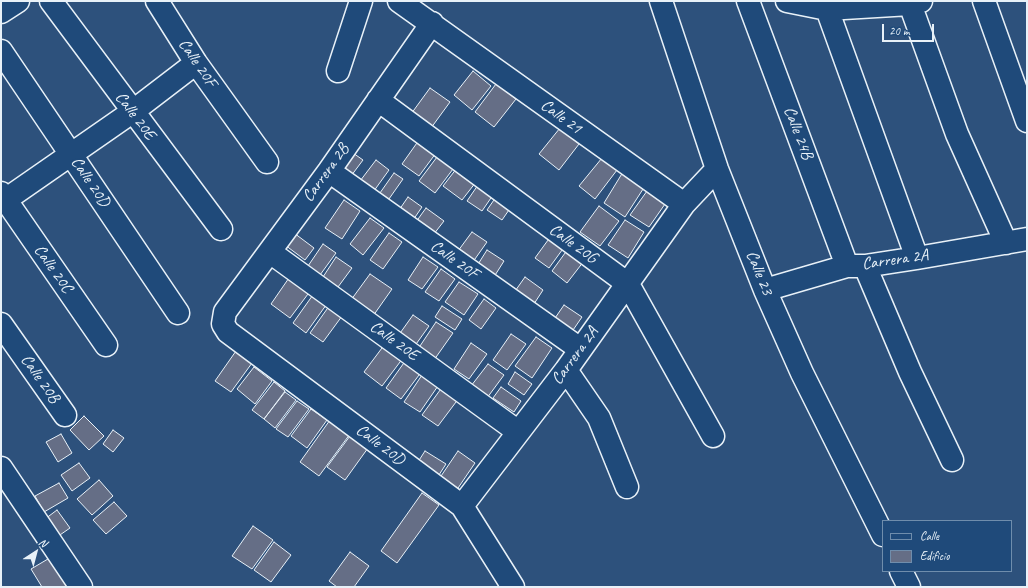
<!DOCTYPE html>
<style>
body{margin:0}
#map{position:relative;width:1028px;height:588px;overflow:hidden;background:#2d517c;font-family:Caveat,sans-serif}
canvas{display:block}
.frame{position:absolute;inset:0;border:2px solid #e8f1f8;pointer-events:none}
.legend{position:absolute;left:882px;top:520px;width:130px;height:52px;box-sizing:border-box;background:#1f4a7a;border:1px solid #6f8dac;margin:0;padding:5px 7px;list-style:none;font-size:12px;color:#e8f1f8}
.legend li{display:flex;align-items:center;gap:8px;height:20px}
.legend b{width:20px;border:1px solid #6f8dac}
.north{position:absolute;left:16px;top:532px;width:40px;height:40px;-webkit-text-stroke:3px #1f4a7a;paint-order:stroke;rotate:36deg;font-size:11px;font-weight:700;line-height:16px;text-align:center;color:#e8f1f8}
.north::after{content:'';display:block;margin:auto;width:14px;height:18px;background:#e8f1f8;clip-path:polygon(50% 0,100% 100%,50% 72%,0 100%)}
.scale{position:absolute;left:882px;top:24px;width:52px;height:18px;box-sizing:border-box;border:2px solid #e8f1f8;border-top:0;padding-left:5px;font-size:12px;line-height:14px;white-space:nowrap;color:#e8f1f8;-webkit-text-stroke:3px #1f4a7a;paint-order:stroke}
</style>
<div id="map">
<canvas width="1028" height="588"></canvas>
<div class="frame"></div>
<ul class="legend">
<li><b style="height:5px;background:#1f4a7a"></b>Calle</li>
<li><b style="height:11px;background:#656e86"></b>Edificio</li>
</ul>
<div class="north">N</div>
<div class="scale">20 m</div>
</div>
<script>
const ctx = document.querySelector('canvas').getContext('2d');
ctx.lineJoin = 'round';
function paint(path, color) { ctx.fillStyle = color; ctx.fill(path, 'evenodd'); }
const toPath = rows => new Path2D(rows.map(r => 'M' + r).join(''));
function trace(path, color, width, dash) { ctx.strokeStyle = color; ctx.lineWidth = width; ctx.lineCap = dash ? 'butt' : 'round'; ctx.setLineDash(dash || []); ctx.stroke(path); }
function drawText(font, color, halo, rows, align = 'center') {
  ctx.font = font + ' Caveat,sans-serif'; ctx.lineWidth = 3.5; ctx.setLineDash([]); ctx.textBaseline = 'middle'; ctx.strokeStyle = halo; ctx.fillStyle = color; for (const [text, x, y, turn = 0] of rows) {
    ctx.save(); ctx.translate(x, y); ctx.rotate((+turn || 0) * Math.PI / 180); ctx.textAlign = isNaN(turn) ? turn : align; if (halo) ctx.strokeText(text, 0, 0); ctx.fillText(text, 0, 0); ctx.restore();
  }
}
const building = toPath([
 [473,71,491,86,472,110,454,95,473,71],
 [496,84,516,99,494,127,475,112,496,84],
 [430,88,450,102,431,128,411,114,430,88],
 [560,128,579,144,559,170,539,154,560,128],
 [419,140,436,153,419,176,402,164,419,140],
 [353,153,363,160,348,180,338,173,353,153],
 [440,153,456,165,435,193,419,181,440,153],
 [602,158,617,170,595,199,579,186,602,158],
 [376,160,389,170,371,195,357,185,376,160],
 [457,168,476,182,462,200,443,186,457,168],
 [623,172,645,186,625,217,604,203,623,172],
 [394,173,403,179,384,206,375,200,394,173],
 [478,185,493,195,482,211,467,201,478,185],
 [647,191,665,204,649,227,630,215,647,191],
 [408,197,422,207,411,223,397,213,408,197],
 [496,197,511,207,502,220,487,210,496,197],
 [344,200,360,211,342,239,325,228,344,200],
 [599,206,619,221,600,246,580,232,599,206],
 [426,208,444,221,430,239,413,226,426,208],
 [370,218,384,228,363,255,350,244,370,218],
 [625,220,644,232,628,258,608,245,625,220],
 [472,232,487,242,470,266,455,255,472,232],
 [294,233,314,248,305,260,285,245,294,233],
 [389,233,402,242,383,269,370,260,389,233],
 [551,236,565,246,549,268,535,258,551,236],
 [323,244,336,253,320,275,308,266,323,244],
 [568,249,584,261,567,283,552,271,568,249],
 [487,250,504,261,492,280,475,269,487,250],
 [336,257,352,268,338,287,323,277,336,257],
 [423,257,438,267,422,289,408,280,423,257],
 [441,269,455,279,439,301,425,292,441,269],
 [370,274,392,289,373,316,351,300,370,274],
 [291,275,311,290,290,318,271,304,291,275],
 [525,277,543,290,532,307,513,294,525,277],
 [459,282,478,294,464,315,445,302,459,282],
 [315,292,329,301,306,333,293,323,315,292],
 [484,299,496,308,481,329,469,320,484,299],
 [332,302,345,312,323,342,310,333,332,302],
 [564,305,582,317,571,333,553,321,564,305],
 [442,306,462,319,455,330,435,317,442,306],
 [413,315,429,326,414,347,398,336,413,315],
 [436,322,453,333,434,360,418,349,436,322],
 [511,334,526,344,507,370,493,360,511,334],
 [536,337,552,348,532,378,515,366,536,337],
 [471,343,487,354,469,379,454,369,471,343],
 [385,344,403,358,382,386,364,372,385,344],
 [236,351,252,363,231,392,215,381,236,351],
 [406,360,422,371,401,399,386,388,406,360],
 [488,364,504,375,487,398,471,386,488,364],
 [254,367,272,381,255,404,237,389,254,367],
 [424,372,440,383,420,412,404,402,424,372],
 [515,372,532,384,524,395,508,384,515,372],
 [274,382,285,391,264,419,252,410,274,382],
 [443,386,459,398,438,426,422,415,443,386],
 [501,387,521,401,514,412,493,398,501,387],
 [285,392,296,400,275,428,264,419,285,392],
 [297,401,309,409,288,437,276,429,297,401],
 [311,409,327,420,307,448,291,436,311,409],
 [84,416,104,436,89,450,70,430,84,416],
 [330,420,350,434,319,476,300,462,330,420],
 [113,430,124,438,113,452,103,444,113,430],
 [61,434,72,453,58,462,46,442,61,434],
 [350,436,368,448,345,480,327,467,350,436],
 [425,451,446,464,437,478,416,465,425,451],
 [458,451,475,463,456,491,439,479,458,451],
 [79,463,90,478,72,491,61,475,79,463],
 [99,480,113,496,92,515,77,499,99,480],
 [59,483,68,498,44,512,35,496,59,483],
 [422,493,439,505,397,563,381,551,422,493],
 [114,502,127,516,106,534,93,520,114,502],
 [57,510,70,528,57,537,45,519,57,510],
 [253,526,273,540,252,569,232,556,253,526],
 [274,542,291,555,271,582,254,570,274,542],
 [350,552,369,566,354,587,337,587,329,581,350,552],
 [53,556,72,587,42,587,31,569,53,556]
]);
const minor = toPath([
 [51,1,221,229],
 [157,1,196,63,267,162],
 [399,1,684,204,717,169],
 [661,1,717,169,765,290,802,373,883,535],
 [748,1,847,266],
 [787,1,827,9,910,4,921,1],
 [984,1,1027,121],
 [910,4,957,134,1006,243],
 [827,9,917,258],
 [1,12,18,1],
 [432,23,329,171,225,312,223,324,228,332,462,506,513,587],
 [1,51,178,313],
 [338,71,361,1],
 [378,100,628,284,713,436],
 [329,171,580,349],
 [1,193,106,345],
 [1,203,132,112,196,63],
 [270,252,517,431],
 [865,266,910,372,952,460],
 [765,290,847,266,865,266,917,258,1027,239],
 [1,324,65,415],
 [566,370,599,418,627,487],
 [1,468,81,587],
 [462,506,566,370,684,204],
 [901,571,909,587]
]);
const streetNames = [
 ["Calle 20F",197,63,56],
 ["Calle 20E",135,116,53],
 ["Calle 21",561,117,36],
 ["Calle 24B",798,133,69],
 ["Carrera 2B",326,173,-54],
 ["Calle 20D",90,182,56],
 ["Calle 20G",573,244,36],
 ["Calle 20F",454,260,35],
 ["Carrera 2A",895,260,-8],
 ["Calle 20C",53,269,55],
 ["Calle 23",759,273,68],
 ["Calle 20E",394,341,36],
 ["Carrera 2A",575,356,-54],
 ["Calle 20B",40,379,55],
 ["Calle 20D",380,445,37]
];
paint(building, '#656e86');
trace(building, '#e8f1f8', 1);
trace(minor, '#e8f1f8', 25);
trace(minor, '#1f4a7a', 22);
drawText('17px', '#e8f1f8', '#1f4a7a', streetNames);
</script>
